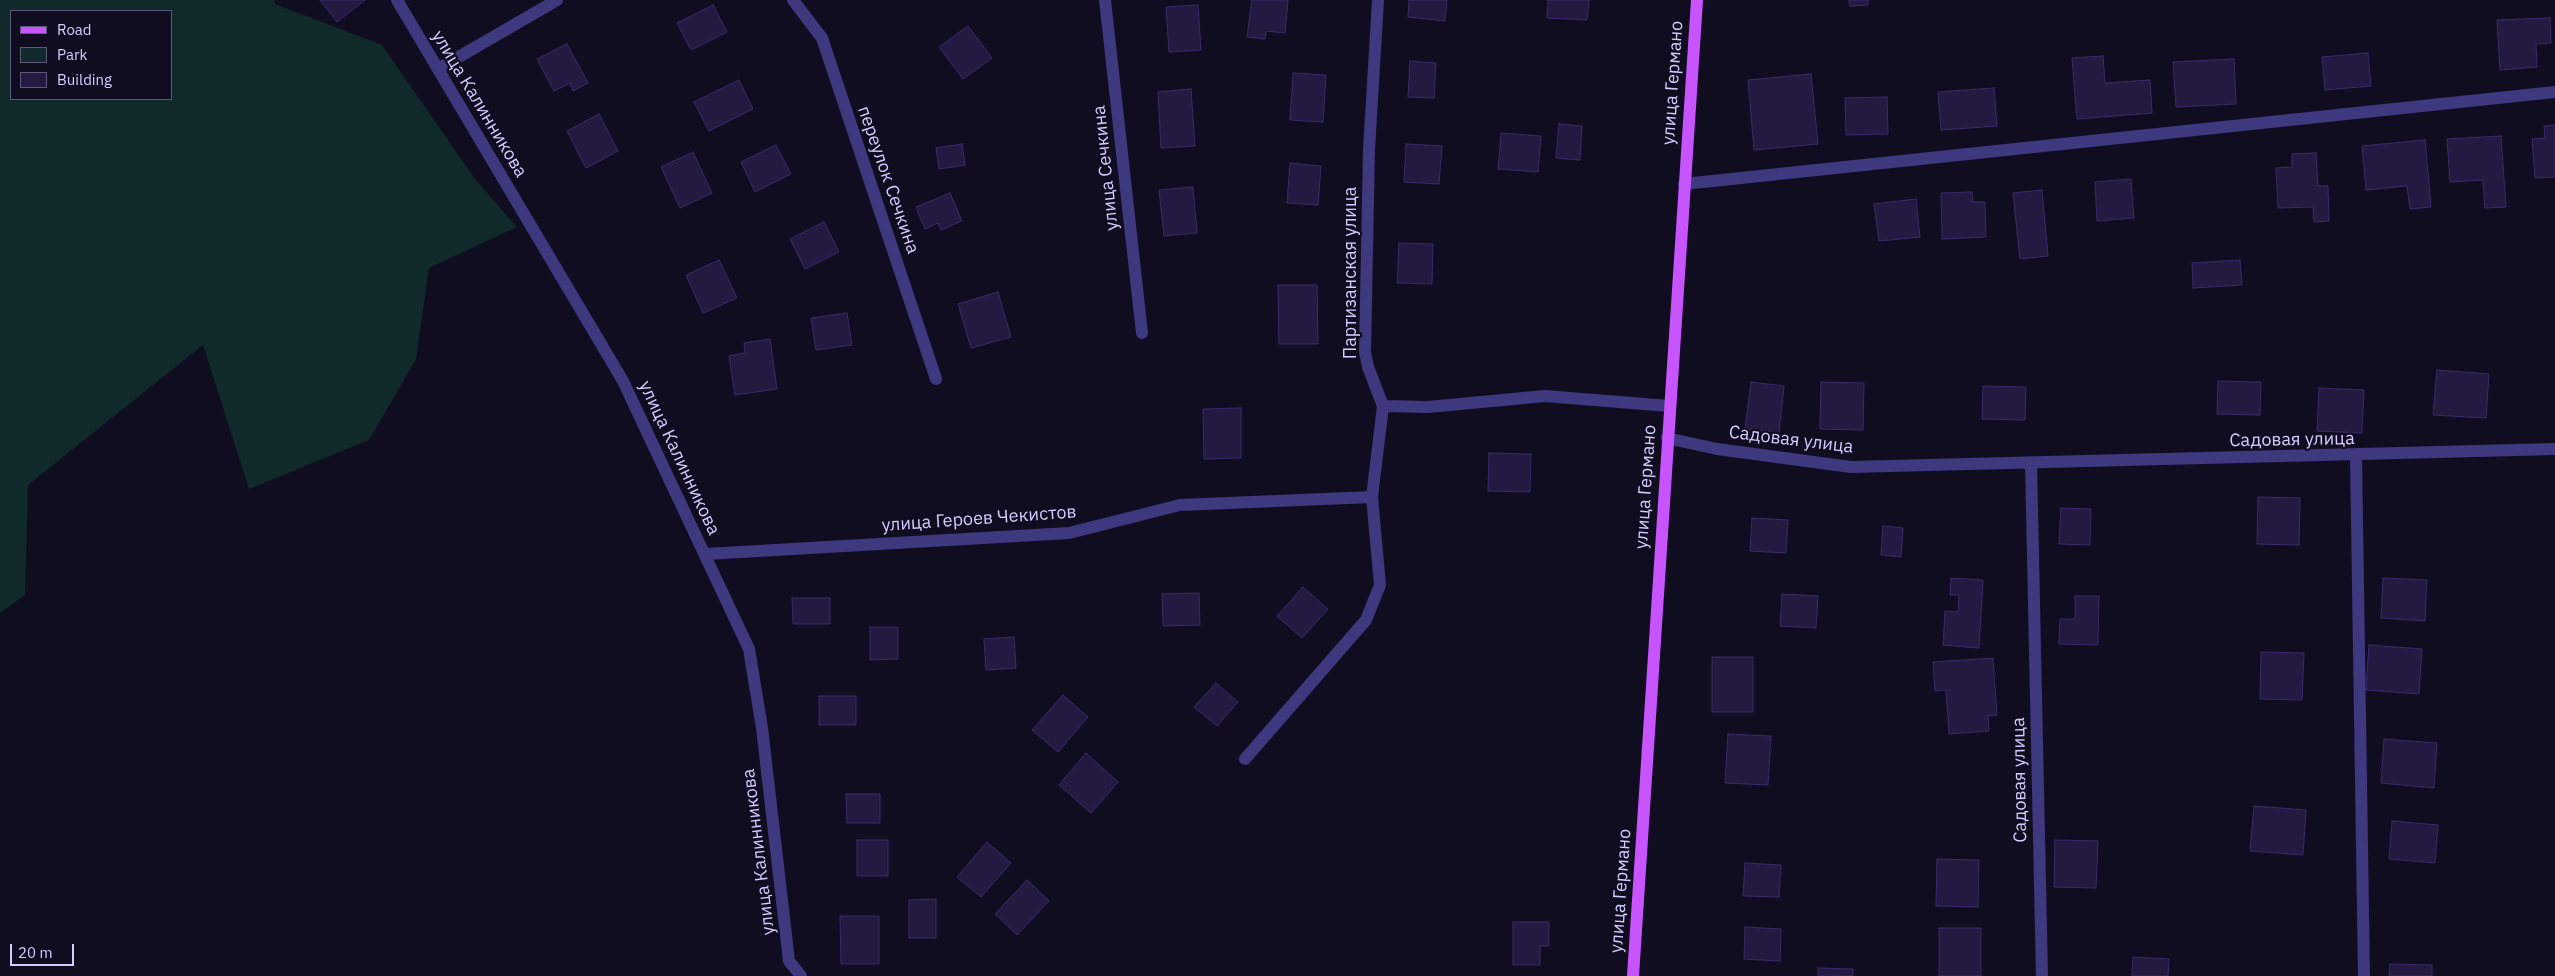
<!DOCTYPE html>
<meta charset="utf-8">
<style>
body{margin:0}
#map{position:relative;width:2555px;height:976px;overflow:hidden;background:#110d20;font-family:"IBM Plex Sans",sans-serif}
canvas{display:block}
.legend{position:absolute;left:10px;top:10px;width:162px;height:90px;box-sizing:border-box;background:#110d20;border:1px solid #5f5979;margin:0;padding:6px 9px;list-style:none;font-size:15px;color:#d4ccff}
.legend li{display:flex;align-items:center;gap:10px;height:25px}
.legend b{width:25px;border:1px solid #5f5979}
.scale{position:absolute;left:10px;top:944px;width:64px;height:22px;box-sizing:border-box;border:2px solid #d4ccff;border-top:0;padding-left:6px;font-size:15px;line-height:18px;white-space:nowrap;color:#d4ccff;-webkit-text-stroke:4px #110d20;paint-order:stroke}
</style>
<div id="map">
<canvas width="2555" height="976"></canvas>
<ul class="legend">
<li><b style="height:6px;background:#c754fe"></b>Road</li>
<li><b style="height:14px;background:#10292a"></b>Park</li>
<li><b style="height:14px;background:#231941"></b>Building</li>
</ul>
<div class="scale">20 m</div>
</div>
<script>
const ctx = document.querySelector('canvas').getContext('2d');
ctx.lineJoin = 'round';
function paint(path, color) { ctx.fillStyle = color; ctx.fill(path, 'evenodd'); }
const toPath = rows => new Path2D(rows.map(r => 'M' + r).join(''));
function trace(path, color, width, dash) { ctx.strokeStyle = color; ctx.lineWidth = width; ctx.lineCap = dash ? 'butt' : 'round'; ctx.setLineDash(dash || []); ctx.stroke(path); }
function drawText(font, color, halo, rows, align = 'center') {
  ctx.font = font + ' "IBM Plex Sans",sans-serif'; ctx.lineWidth = 4.5; ctx.setLineDash([]); ctx.textBaseline = 'middle'; ctx.strokeStyle = halo; ctx.fillStyle = color; for (const [text, x, y, turn = 0] of rows) {
    ctx.save(); ctx.translate(x, y); ctx.rotate((+turn || 0) * Math.PI / 180); ctx.textAlign = isNaN(turn) ? turn : align; if (halo) ctx.strokeText(text, 0, 0); ctx.fillText(text, 0, 0); ctx.restore();
  }
}
const green = toPath([
 [0,0,274,0,275,4,382,45,475,179,517,227,429,268,416,359,369,440,249,489,203,345,28,485,25,595,0,613],
 [11,11,171,11,171,99,11,99]
]);
const building = toPath([
 [320,0,365,0,337,22,320,0],
 [1252,0,1288,0,1285,33,1266,31,1265,39,1247,37,1252,0],
 [1409,0,1447,0,1445,21,1408,17,1409,0],
 [1548,0,1589,0,1587,20,1547,18,1548,0],
 [1849,0,1868,0,1868,5,1850,6,1849,0],
 [713,5,727,32,691,50,677,23,713,5],
 [1198,5,1201,50,1169,52,1166,7,1198,5],
 [2550,18,2551,43,2536,44,2537,67,2500,70,2497,20,2550,18],
 [968,26,992,58,963,79,939,47,968,26],
 [567,44,588,83,573,91,570,83,554,91,537,59,567,44],
 [2368,53,2371,86,2325,90,2322,57,2368,53],
 [2103,56,2105,83,2150,80,2152,113,2077,119,2072,58,2103,56],
 [2234,59,2236,104,2176,107,2173,62,2234,59],
 [1410,61,1436,63,1434,98,1408,97,1410,61],
 [1293,73,1326,75,1323,122,1290,120,1293,73],
 [1811,74,1818,144,1754,150,1748,80,1811,74],
 [739,80,753,109,709,131,694,102,739,80],
 [1994,88,1997,126,1941,130,1938,92,1994,88],
 [1191,89,1195,146,1161,148,1158,92,1191,89],
 [1887,97,1888,134,1846,135,1845,98,1887,97],
 [599,114,618,151,586,168,567,131,599,114],
 [1559,124,1582,126,1580,160,1556,158,1559,124],
 [2555,125,2555,177,2535,178,2532,139,2545,138,2544,126,2555,125],
 [1501,133,1541,136,1538,172,1498,169,1501,133],
 [2501,136,2506,207,2485,208,2483,180,2450,182,2447,139,2501,136],
 [2425,140,2431,207,2410,209,2407,186,2366,190,2362,146,2425,140],
 [962,144,965,165,939,169,936,148,962,144],
 [1406,144,1442,146,1439,184,1404,182,1406,144],
 [776,145,791,174,755,192,741,162,776,145],
 [693,152,712,193,680,208,661,167,693,152],
 [2316,153,2318,186,2328,186,2329,221,2314,222,2313,207,2278,208,2276,168,2292,167,2292,154,2316,153],
 [1290,163,1321,166,1318,205,1287,203,1290,163],
 [2131,179,2134,218,2097,221,2095,182,2131,179],
 [1193,187,1197,233,1164,236,1159,190,1193,187],
 [2042,190,2048,256,2020,259,2013,193,2042,190],
 [1972,192,1973,202,1985,202,1986,237,1942,239,1941,193,1972,192],
 [950,193,962,221,941,230,938,223,925,229,916,207,950,193],
 [1916,199,1920,237,1879,241,1874,204,1916,199],
 [824,222,839,252,805,269,790,239,824,222],
 [1399,243,1433,244,1432,284,1397,283,1399,243],
 [719,260,737,298,703,313,686,275,719,260],
 [2240,260,2242,285,2193,288,2192,263,2240,260],
 [1278,285,1317,285,1318,344,1279,344,1278,285],
 [998,292,1011,337,971,348,958,304,998,292],
 [847,313,852,345,816,350,811,318,847,313],
 [770,339,777,389,735,395,729,356,745,353,744,343,770,339],
 [2437,370,2489,374,2486,418,2433,415,2437,370],
 [2218,381,2261,382,2260,415,2217,414,2218,381],
 [1751,382,1784,386,1779,433,1745,429,1751,382],
 [1821,382,1864,383,1863,430,1820,429,1821,382],
 [1983,386,2026,387,2025,420,1982,419,1983,386],
 [2319,388,2364,390,2362,433,2317,431,2319,388],
 [1241,408,1241,458,1204,459,1203,409,1241,408],
 [1489,453,1531,454,1530,492,1488,491,1489,453],
 [2258,497,2300,498,2299,545,2257,544,2258,497],
 [2061,508,2091,509,2090,545,2059,544,2061,508],
 [1752,518,1788,520,1786,553,1750,551,1752,518],
 [1883,526,1903,528,1901,557,1881,555,1883,526],
 [1951,578,1983,580,1979,648,1943,645,1945,611,1958,612,1959,595,1950,595,1951,578],
 [2383,578,2427,580,2425,621,2381,618,2383,578],
 [1303,587,1328,609,1302,638,1277,616,1303,587],
 [1199,593,1200,625,1163,626,1162,594,1199,593],
 [1782,594,1818,596,1816,628,1780,626,1782,594],
 [2075,596,2099,596,2098,645,2059,644,2060,619,2075,619,2075,596],
 [792,598,830,598,830,624,793,624,792,598],
 [870,627,898,627,898,659,870,660,870,627],
 [1014,637,1016,668,986,670,984,639,1014,637],
 [2369,645,2422,649,2419,694,2366,690,2369,645],
 [2261,652,2304,653,2302,700,2260,699,2261,652],
 [1712,657,1753,657,1753,712,1712,712,1712,657],
 [1993,658,1997,715,1988,716,1989,731,1949,734,1946,690,1935,691,1933,662,1993,658],
 [1216,683,1238,702,1217,726,1194,707,1216,683],
 [1063,695,1088,717,1058,752,1032,730,1063,695],
 [819,696,856,696,856,725,819,725,819,696],
 [1728,734,1771,736,1768,785,1725,783,1728,734],
 [2384,739,2437,743,2434,788,2381,783,2384,739],
 [1086,753,1118,782,1091,813,1059,785,1086,753],
 [846,794,880,794,880,823,847,823,846,794],
 [2254,806,2306,810,2303,855,2250,851,2254,806],
 [2392,821,2438,825,2435,863,2389,859,2392,821],
 [857,840,888,840,888,876,857,876,857,840],
 [2055,840,2098,841,2096,888,2054,887,2055,840],
 [987,842,1011,863,981,897,957,877,987,842],
 [1937,859,1979,860,1978,907,1936,906,1937,859],
 [1745,863,1781,865,1779,897,1743,896,1745,863],
 [1027,880,1049,901,1017,935,995,914,1027,880],
 [936,899,936,938,909,938,909,900,936,899],
 [840,916,879,916,879,964,841,964,840,916],
 [1513,922,1549,922,1549,946,1540,946,1540,965,1513,965,1513,922],
 [1745,927,1781,929,1780,961,1744,959,1745,927],
 [1939,928,1981,928,1981,976,1939,976,1939,928],
 [2133,957,2169,959,2168,976,2132,976,2133,957],
 [2390,964,2432,965,2432,976,2389,976,2390,964],
 [1818,968,1853,969,1853,976,1818,976,1818,968]
]);
const minor = toPath([
 [397,0,623,381,749,649,762,728,789,961,801,976],
 [793,0,822,38,936,379],
 [1105,0,1142,333],
 [1378,0,1369,149,1365,352,1368,367,1383,406,1428,407,1545,396,1669,406],
 [438,69,557,0],
 [1684,184,2555,92],
 [1667,438,1717,449,1851,467,2555,449],
 [2356,456,2364,976],
 [2031,463,2042,976],
 [706,554,1069,533,1180,505,1372,497],
 [1245,759,1366,620,1380,585,1372,497,1383,406]
]);
const major = toPath([
 [1633,976,1697,0]
]);
const streetNames = [
 ["улица Германо",1673,83,-86],
 ["улица Калинникова",479,104,59],
 ["улица Сечкина",1106,168,-96],
 ["переулок Сечкина",888,180,71],
 ["Партизанская улица",1351,273,-90],
 ["Садовая улица",1791,440,7],
 ["Садовая улица",2292,440,-1],
 ["улица Калинникова",679,458,65],
 ["улица Германо",1646,487,-86],
 ["улица Героев Чекистов",979,519,-4],
 ["Садовая улица",2020,780,-91],
 ["улица Калинникова",759,852,-97],
 ["улица Германо",1621,891,-86]
];
paint(green, '#10292a');
paint(building, '#231941');
trace(building, '#3b2b6c', 1);
trace(minor, '#3e387f', 12);
trace(major, '#c754fe', 12);
drawText('18px', '#d4ccff', '#110d20', streetNames);
</script>
